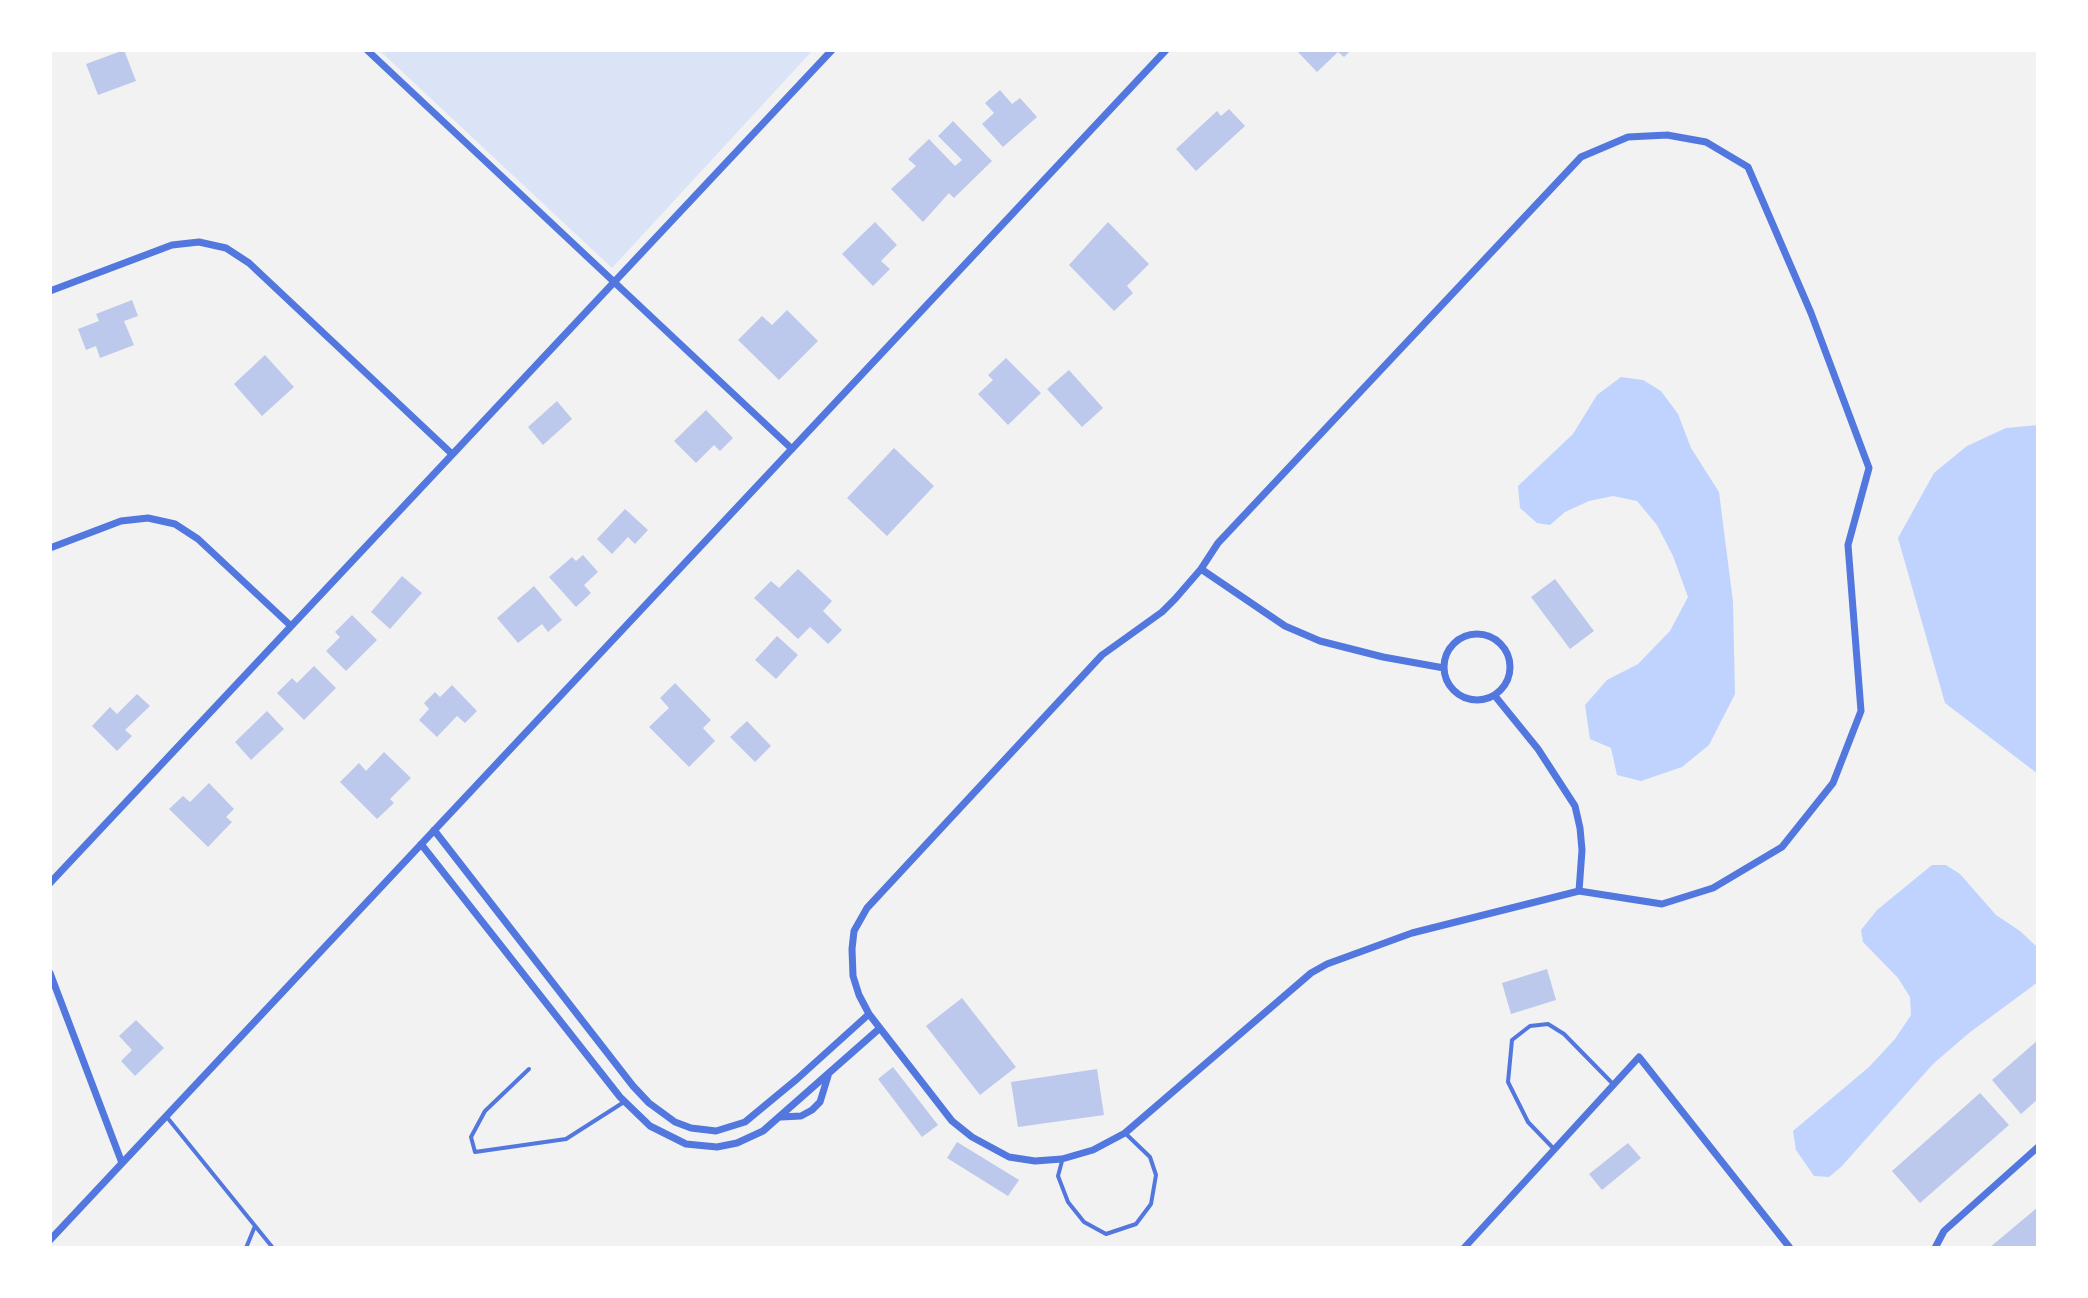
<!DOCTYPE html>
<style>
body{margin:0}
#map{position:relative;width:2088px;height:1298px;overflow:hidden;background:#f2f2f2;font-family:Overpass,sans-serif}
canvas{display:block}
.frame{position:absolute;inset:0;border:52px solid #fff;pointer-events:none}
</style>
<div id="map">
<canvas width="2088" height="1298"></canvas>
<div class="frame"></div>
</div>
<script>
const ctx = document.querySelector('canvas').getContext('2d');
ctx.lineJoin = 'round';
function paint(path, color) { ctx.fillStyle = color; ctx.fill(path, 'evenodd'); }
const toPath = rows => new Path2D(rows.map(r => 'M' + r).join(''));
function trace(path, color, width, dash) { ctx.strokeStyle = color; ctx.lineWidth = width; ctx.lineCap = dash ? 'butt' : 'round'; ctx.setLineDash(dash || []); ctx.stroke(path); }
const green = toPath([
 [379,50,813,50,612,268]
]);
const water = toPath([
 [1621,377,1643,380,1661,391,1678,414,1691,448,1719,492,1733,602,1735,694,1709,745,1682,767,1641,781,1617,775,1611,748,1590,739,1585,705,1607,680,1638,664,1670,631,1688,597,1673,556,1657,525,1637,501,1613,496,1589,501,1565,512,1550,525,1537,523,1520,508,1518,486,1573,434,1597,395],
 [2038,425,2038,774,1945,703,1898,538,1934,473,1967,446,2006,428],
 [1932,865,1946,865,1960,874,1996,915,2020,931,2038,948,2038,982,1969,1033,1933,1064,1841,1167,1829,1177,1814,1176,1796,1150,1793,1131,1869,1067,1895,1039,1911,1015,1910,997,1898,978,1863,942,1861,930,1877,910]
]);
const building = toPath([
 [124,50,136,81,98,95,86,64],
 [1296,50,1351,50,1344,57,1338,52,1317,72],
 [1000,90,1012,104,1020,98,1037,117,1003,147,982,124,994,113,985,103],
 [1229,109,1245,126,1196,171,1176,149,1217,111,1221,116],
 [953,121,992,161,954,198,949,193,923,222,891,189,916,166,908,159,929,139,955,166,962,160,938,136],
 [875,222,897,245,881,261,890,269,873,286,842,254],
 [1108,222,1149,264,1127,286,1133,293,1114,311,1069,265],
 [132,300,138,316,124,321,134,345,100,358,96,346,86,350,78,329,99,321,96,314],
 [787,310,818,341,779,380,738,340,762,316,772,325],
 [265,355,294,387,262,416,234,384],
 [1006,358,1041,393,1008,425,978,394,993,380,988,375],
 [1069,370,1103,408,1082,427,1047,389],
 [557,401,572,419,543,445,528,427],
 [706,410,733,438,720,451,714,445,696,463,674,441],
 [894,448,934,486,887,536,847,498],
 [625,509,648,530,635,544,628,537,612,554,597,539],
 [583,555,598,572,584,585,591,593,576,607,549,577,572,557,576,561],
 [798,569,832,601,823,611,842,630,828,644,810,627,798,639,754,598,771,581,779,588],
 [402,576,422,593,390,629,371,612],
 [1555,579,1594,631,1570,649,1531,597],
 [534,586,562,620,548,632,542,624,518,643,497,618],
 [352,615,377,640,346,671,326,651,340,637,335,632],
 [777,636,798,655,776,679,755,660],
 [314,666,336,688,304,720,277,693,292,678,297,683],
 [675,683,711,720,703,728,715,741,689,767,649,727,669,708,660,698],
 [452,685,477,711,465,723,457,716,437,737,419,720,429,709,424,703,435,692,440,697],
 [137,694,150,706,125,730,132,736,117,751,92,726,110,707,117,714],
 [267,711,284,729,251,760,235,742],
 [747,721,771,746,755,762,730,737],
 [384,752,411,778,390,799,394,803,377,819,340,782,359,763,366,771],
 [209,783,234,809,226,817,232,822,208,847,169,809,183,796,190,802],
 [1547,969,1556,1000,1511,1014,1502,983],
 [962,998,1016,1067,980,1095,926,1026],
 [136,1020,164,1048,135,1076,121,1061,132,1050,119,1036],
 [2038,1040,2038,1099,2021,1114,1992,1080],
 [893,1067,938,1125,922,1137,878,1079],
 [1097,1069,1104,1115,1018,1127,1011,1082],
 [1980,1093,2009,1125,1920,1203,1892,1171],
 [957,1142,1019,1180,1008,1196,947,1158],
 [1628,1143,1641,1158,1602,1190,1589,1174],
 [2038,1207,2038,1248,1989,1248]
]);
const service = toPath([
 [529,1069,485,1111,471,1137,475,1152,566,1139,624,1102],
 [166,1116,273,1248],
 [1553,1148,1528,1122,1508,1082,1512,1040,1530,1026,1548,1024,1564,1034,1614,1085],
 [1062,1161,1058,1176,1068,1202,1084,1222,1106,1234,1136,1224,1151,1204,1156,1175,1150,1157,1125,1133],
 [246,1248,255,1226]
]);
const minor = toPath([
 [367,50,792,449],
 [1667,135,1706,142,1748,167,1811,313,1869,468,1848,545,1861,711,1833,783,1782,847,1713,888,1662,904,1579,891,1412,933,1327,964,1311,973,1125,1133,1093,1150,1062,1159,1035,1161,1009,1157,972,1137,952,1121,869,1014,859,995,853,976,852,949,854,931,867,908,1102,655,1162,612,1175,599,1201,569,1218,543,1581,157,1628,137,1667,135],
 [50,291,172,245,199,242,226,248,249,263,452,454],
 [50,548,121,521,148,518,175,524,198,539,291,626],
 [1201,569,1285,626,1320,641,1383,657,1444,668],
 '1444 667a33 33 0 1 1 66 0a33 33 0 1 1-66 0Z',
 [1495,696,1538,749,1575,806,1580,828,1582,850,1579,891],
 [434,830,633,1086,649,1103,675,1122,691,1128,716,1131,745,1122,797,1079,869,1014],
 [421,844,620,1097,650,1126,686,1144,717,1147,737,1143,763,1131,880,1028],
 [50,883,832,50],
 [50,973,122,1163],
 [781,1117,801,1116,812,1110,820,1102,828,1076],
 [50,1240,1166,50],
 [1464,1248,1639,1057,1790,1248],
 [1935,1248,1944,1231,2038,1147]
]);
paint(green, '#dbe4f7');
paint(water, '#bfd3fe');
paint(building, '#bdc9ec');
trace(service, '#5277de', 4);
trace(minor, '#5277de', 7);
</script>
